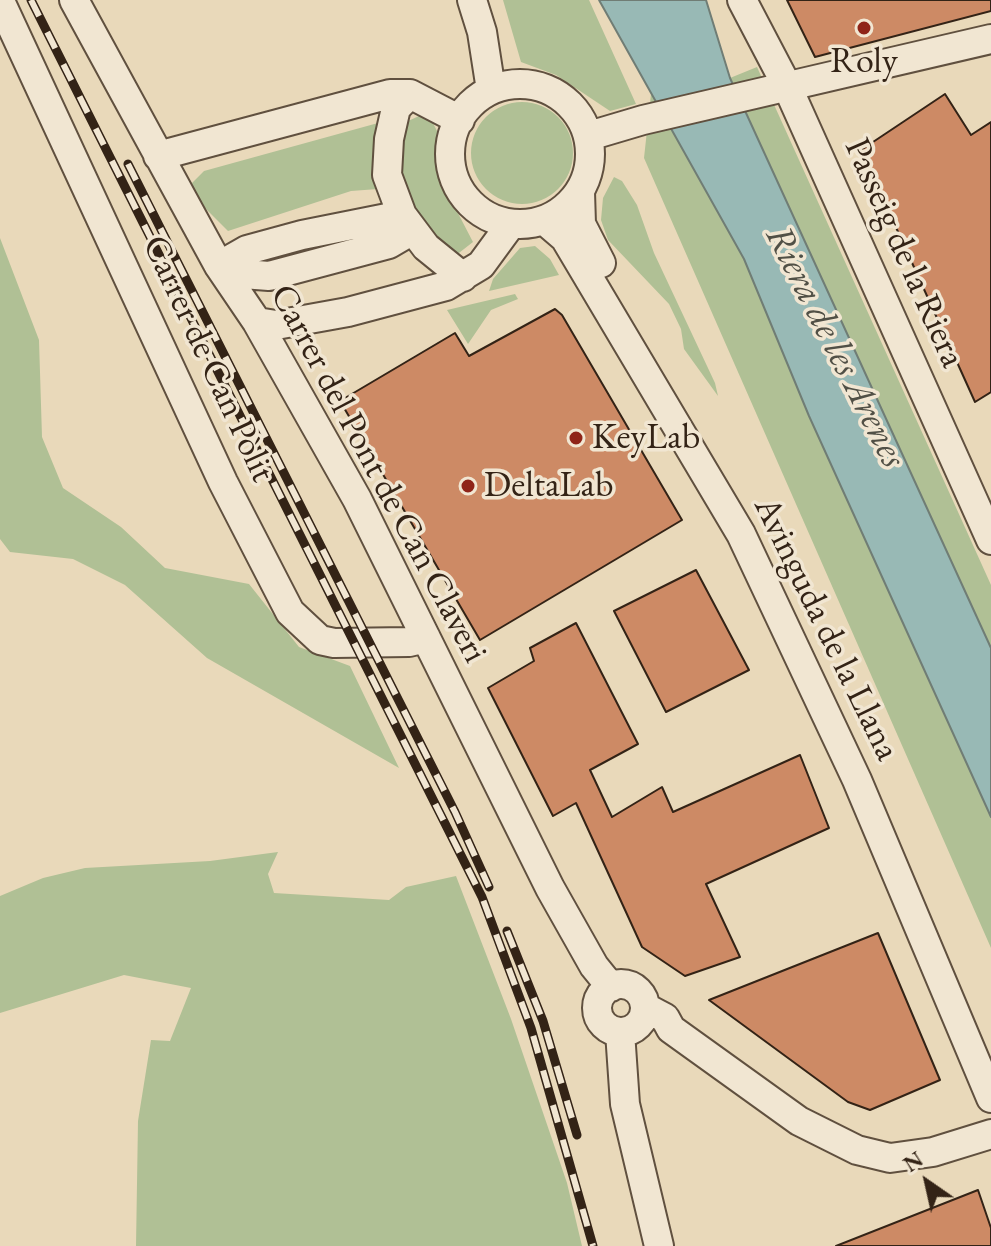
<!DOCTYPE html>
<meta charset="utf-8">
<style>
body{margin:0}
#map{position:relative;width:991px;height:1246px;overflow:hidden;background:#e9d9ba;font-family:"EB Garamond",serif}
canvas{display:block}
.north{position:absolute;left:887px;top:1142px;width:80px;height:80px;-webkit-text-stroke:6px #f1e6d2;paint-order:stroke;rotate:326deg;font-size:22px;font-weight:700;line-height:32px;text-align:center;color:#332316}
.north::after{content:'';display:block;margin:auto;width:28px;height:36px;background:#332316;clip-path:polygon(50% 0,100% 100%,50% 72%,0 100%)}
</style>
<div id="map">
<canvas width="991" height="1246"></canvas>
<div class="north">N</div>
</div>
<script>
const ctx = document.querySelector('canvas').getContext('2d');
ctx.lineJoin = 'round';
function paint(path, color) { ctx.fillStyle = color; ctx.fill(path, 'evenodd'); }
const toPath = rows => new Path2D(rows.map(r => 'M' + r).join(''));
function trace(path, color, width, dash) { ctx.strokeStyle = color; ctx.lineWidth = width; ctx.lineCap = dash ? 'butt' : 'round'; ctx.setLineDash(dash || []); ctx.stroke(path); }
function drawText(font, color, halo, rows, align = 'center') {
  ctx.font = font + ' "EB Garamond",serif'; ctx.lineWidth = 7; ctx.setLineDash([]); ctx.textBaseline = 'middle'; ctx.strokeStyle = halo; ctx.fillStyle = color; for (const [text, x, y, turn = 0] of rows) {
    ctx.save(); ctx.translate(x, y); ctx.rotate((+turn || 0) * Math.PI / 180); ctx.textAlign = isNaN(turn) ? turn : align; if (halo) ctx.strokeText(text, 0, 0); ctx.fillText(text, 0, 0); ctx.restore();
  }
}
const green = toPath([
 [503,0,589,0,636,104,610,111,556,75,521,62],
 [757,67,991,585,991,648,730,78],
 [651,94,694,164,744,259,809,416,975,776,991,817,991,948,644,158],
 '471 153a51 51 0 1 1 102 0a51 51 0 1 1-102 0Z',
 [419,116,433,123,438,133,437,156,448,194,473,242,455,256,442,252,401,192,399,141,406,122],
 [378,123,378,189,351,191,228,231,199,202,192,183,204,171],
 [614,177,622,181,637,205,654,253,715,383,718,396,684,349,681,329,669,304,608,240,601,220,603,198],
 [0,238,39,340,42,437,63,488,121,527,165,568,249,584,299,647,350,666,399,768,207,658,125,585,73,559,10,552,0,539],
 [535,246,550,259,559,275,489,291,493,279,520,248],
 [515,294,518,299,491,310,468,344,447,310],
 [278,852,268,874,274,893,389,900,406,887,456,876,511,1019,567,1183,582,1246,136,1246,138,1121,151,1040,170,1041,191,988,124,975,0,1013,0,896,43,878,85,868,210,861]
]);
const water = toPath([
 [599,0,706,0,730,78,991,648,991,817,809,416,744,259,599,0]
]);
const building = toPath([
 [787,0,991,0,991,11,815,57,787,0],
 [945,94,971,135,991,122,991,392,975,402,861,150,945,94],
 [555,309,562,315,682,520,480,640,340,401,455,333,469,356,555,309],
 [696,570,749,670,666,712,614,611,696,570],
 [576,623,638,744,590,770,612,817,662,787,673,812,800,755,829,828,706,884,740,957,685,976,642,947,576,803,553,816,488,688,534,661,530,648,576,623],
 [878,933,940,1080,870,1110,848,1102,709,1000,878,933],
 [978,1190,991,1228,991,1246,836,1246,978,1190]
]);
const minor = toPath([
 [74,0,219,266,257,322,357,499,550,888,594,966,611,987],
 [472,0,482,32,491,90],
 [742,0,787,86,991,540],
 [0,1,223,482,290,612,320,640,334,643,409,642,426,638],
 '450 154a70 70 0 1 1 140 0a70 70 0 1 1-140 0Z',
 [410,94,396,108,389,139,387,175,402,215,426,247,463,277],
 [589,136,643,120,991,39],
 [158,156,390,94,410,94,460,120],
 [580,192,581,224,601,263],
 [402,215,302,235,247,250,219,266,243,274,269,276,389,244,413,230],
 [544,220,565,238,741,534,857,780,991,1098],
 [257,322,276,325,348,312,446,286,481,265,511,224],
 '597 1008a24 24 0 1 1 48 0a24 24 0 1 1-48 0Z',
 [646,1008,665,1018,671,1029,799,1121,857,1150,890,1158,933,1152,991,1134],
 [620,1032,625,1104,659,1246]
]);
const rail = toPath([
 [31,0,482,897,531,1028,593,1246],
 [128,164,455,812,489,887],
 [507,931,543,1021,577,1135]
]);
const markers = [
 [864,28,8,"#8f2418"],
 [576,438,8,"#8f2418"],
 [468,486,8,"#8f2418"]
];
const poiNames = [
 ["Roly",864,62,"center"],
 ["KeyLab",592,438],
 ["DeltaLab",484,486]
];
const streetNames = [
 ["Passeig de la Riera",904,253,66],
 ["Carrer de Can Pòlit",208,359,65],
 ["Carrer del Pont de Can Claveri",378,474,62],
 ["Avinguda de la Llana",826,629,64]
];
const waterNames = [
 ["Riera de les Arenes",835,347,63]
];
paint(green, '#b0c095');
paint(water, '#98b9b5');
trace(water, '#707d75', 2);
paint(building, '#cd8a65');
trace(building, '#332316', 2);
trace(minor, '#60503f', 32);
trace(minor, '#f1e6d2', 28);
trace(rail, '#332316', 9);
trace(rail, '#f1e6d2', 6, [18]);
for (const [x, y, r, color] of markers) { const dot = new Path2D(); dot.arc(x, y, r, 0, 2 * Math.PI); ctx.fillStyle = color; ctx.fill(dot); trace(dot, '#f1e6d2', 3); }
drawText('36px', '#332316', '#f1e6d2', poiNames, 'left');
drawText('36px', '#332316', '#f1e6d2', streetNames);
drawText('italic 38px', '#515046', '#f1e6d2', waterNames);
</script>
